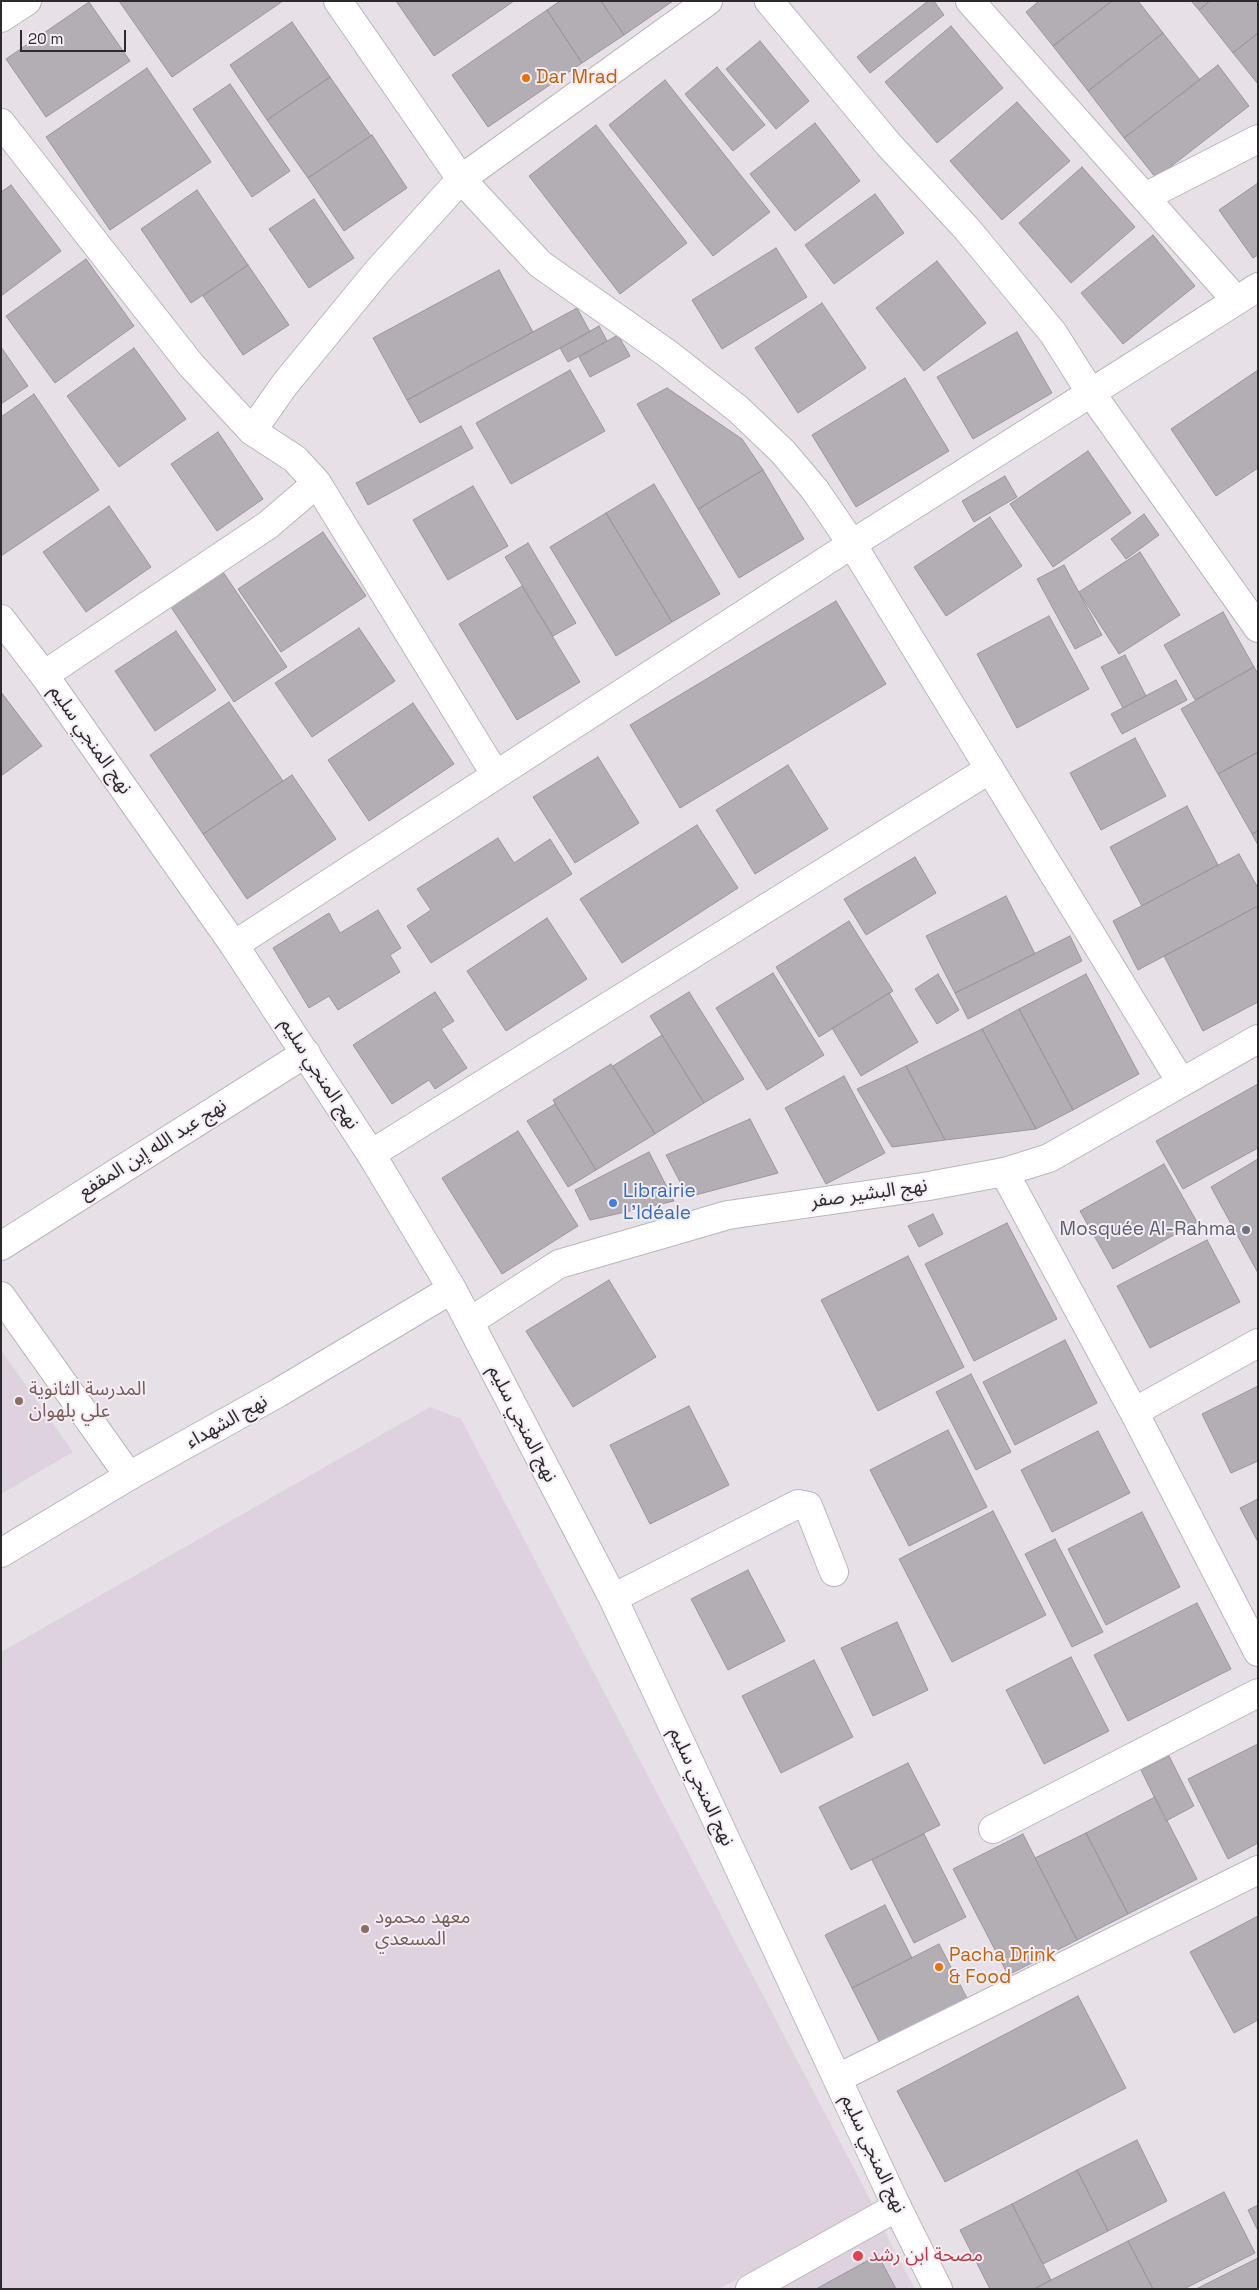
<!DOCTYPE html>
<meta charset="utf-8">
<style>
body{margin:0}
#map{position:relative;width:1259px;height:2290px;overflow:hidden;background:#e7e0e7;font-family:"Space Grotesk",sans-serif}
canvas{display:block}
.frame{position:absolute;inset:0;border:2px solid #2d2a2d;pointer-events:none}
.scale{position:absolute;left:20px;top:30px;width:106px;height:22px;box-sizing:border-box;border:2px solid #2d2a2d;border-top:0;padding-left:6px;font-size:15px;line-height:18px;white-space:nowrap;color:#2d2a2d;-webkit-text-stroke:4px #f4edf5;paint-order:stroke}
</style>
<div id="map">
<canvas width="1259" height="2290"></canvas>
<div class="frame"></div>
<div class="scale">20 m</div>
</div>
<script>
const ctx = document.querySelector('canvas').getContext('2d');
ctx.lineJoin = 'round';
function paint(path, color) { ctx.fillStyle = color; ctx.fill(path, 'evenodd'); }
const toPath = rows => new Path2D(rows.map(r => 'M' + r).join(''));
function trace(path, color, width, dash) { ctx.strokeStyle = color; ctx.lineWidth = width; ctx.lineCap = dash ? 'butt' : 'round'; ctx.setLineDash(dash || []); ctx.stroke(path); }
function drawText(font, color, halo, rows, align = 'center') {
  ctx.font = font + ' "Space Grotesk","Noto Sans Arabic",sans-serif'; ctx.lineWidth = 4; ctx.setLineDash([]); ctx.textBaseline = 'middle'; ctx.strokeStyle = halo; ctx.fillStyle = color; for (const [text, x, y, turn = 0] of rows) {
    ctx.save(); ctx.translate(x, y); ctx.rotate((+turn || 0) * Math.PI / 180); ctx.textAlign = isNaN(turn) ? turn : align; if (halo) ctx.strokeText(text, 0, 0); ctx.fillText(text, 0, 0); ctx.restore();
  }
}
const built = toPath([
 [1,1350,73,1452,1,1494],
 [430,1407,461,1419,873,2205,719,2289,1,2289,1,1652],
 [880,2223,915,2289,756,2289]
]);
const building = toPath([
 [119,1,283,1,172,77,119,1],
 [396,1,514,1,434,56,396,1],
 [560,1,601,1,624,35,582,63,547,10,560,1],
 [601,1,673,1,624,35,601,1],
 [928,1,934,1,944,15,870,73,857,57,928,1],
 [1039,1,1112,1,1053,46,1026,12,1039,1],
 [1112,1,1138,1,1163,33,1088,91,1053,46,1112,1],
 [1191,1,1210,1,1199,10,1191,1],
 [1210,1,1258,1,1258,33,1233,53,1199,10,1210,1],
 [89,2,130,61,46,117,6,59,89,2],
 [547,10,582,63,488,127,452,75,547,10],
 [292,22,330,77,267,120,230,65,292,22],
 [951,26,1003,88,937,143,885,82,951,26],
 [1163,33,1200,80,1124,138,1088,91,1163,33],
 [1258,33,1258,84,1233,53,1258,33],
 [760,41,809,101,776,129,726,69,760,41],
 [1218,65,1249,106,1156,178,1124,138,1218,65],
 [717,67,765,125,733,151,685,94,717,67],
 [147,68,211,162,110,230,46,137,147,68],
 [330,77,371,136,308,178,267,120,330,77],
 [665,80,770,212,713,256,609,125,665,80],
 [230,84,290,171,252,197,193,109,230,84],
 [1017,102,1070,161,1002,220,950,161,1017,102],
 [815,123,860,181,795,231,750,174,815,123],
 [596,125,687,243,620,294,529,176,596,125],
 [372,135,407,188,344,231,308,178,372,135],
 [1082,167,1135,227,1071,283,1019,223,1082,167],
 [1258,183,1258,255,1253,258,1219,210,1258,183],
 [11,185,61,251,1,296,1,192,11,185],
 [197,190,248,265,191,303,141,229,197,190],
 [875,194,904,233,834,284,805,245,875,194],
 [314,199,354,258,309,288,269,229,314,199],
 [1153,235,1195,286,1123,344,1081,293,1153,235],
 [776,248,807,297,722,349,692,300,776,248],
 [86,259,134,326,55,383,6,316,86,259],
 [937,261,986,323,924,371,876,308,937,261],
 [248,265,289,325,243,355,203,296,248,265],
 [499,270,533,332,407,400,373,338,499,270],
 [822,303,866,368,798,413,755,348,822,303],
 [577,308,590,332,420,423,407,400,577,308],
 [599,326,607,341,568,362,560,348,599,326],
 [1017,332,1052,393,973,439,937,377,1017,332],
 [618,335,630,356,590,377,579,357,618,335],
 [1,347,28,386,1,404,1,347],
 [134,348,186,419,119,467,67,396,134,348],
 [570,370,605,431,511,484,476,423,570,370],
 [1258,370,1258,468,1216,496,1171,429,1258,370],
 [905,378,949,451,856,507,812,435,905,378],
 [667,388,742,439,763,470,698,509,637,404,667,388],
 [34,394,99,490,1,556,1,417,34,394],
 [461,426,473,448,368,505,356,483,461,426],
 [218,432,263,499,217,531,171,464,218,432],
 [1088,451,1131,513,1053,567,1010,504,1088,451],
 [763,470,804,539,739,578,698,509,763,470],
 [1005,476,1017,497,974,522,962,501,1005,476],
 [654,484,720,594,672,622,606,513,654,484],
 [473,486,508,546,448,580,413,520,473,486],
 [109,506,151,567,86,612,43,552,109,506],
 [606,513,672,622,616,656,550,547,606,513],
 [1144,514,1159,535,1126,559,1111,539,1144,514],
 [990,517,1022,566,946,616,914,567,990,517],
 [323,532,366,596,281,652,238,589,323,532],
 [528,543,576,623,553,636,505,557,528,543],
 [1140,552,1180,615,1119,654,1079,592,1140,552],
 [1064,565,1102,635,1075,649,1037,579,1064,565],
 [223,572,287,667,234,702,171,607,223,572],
 [522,586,580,682,517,720,459,624,522,586],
 [836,601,886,684,680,808,630,725,836,601],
 [1223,612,1254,667,1195,700,1164,645,1223,612],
 [1049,616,1089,689,1017,728,977,654,1049,616],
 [359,628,395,681,312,737,275,683,359,628],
 [176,631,216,690,155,731,115,671,176,631],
 [1125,655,1146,696,1123,708,1101,667,1125,655],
 [1254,667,1258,674,1258,752,1218,774,1181,709,1254,667],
 [1176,680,1187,700,1122,734,1111,714,1176,680],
 [1,692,42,746,1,776,1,692],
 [229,702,283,781,203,834,150,755,229,702],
 [413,703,454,764,369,821,328,760,413,703],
 [1135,738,1166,796,1101,830,1070,773,1135,738],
 [1258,752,1258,831,1252,834,1218,774,1258,752],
 [598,757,639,823,575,863,533,797,598,757],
 [788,765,828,829,755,874,716,810,788,765],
 [292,775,336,839,247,899,203,834,292,775],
 [1187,806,1218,865,1142,906,1110,847,1187,806],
 [697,825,738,888,622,963,580,899,697,825],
 [1258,831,1258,845,1252,834,1258,831],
 [498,838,514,863,550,839,572,874,431,963,407,926,431,910,417,889,498,838],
 [1239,854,1258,888,1258,906,1138,970,1113,921,1239,854],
 [915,857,936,893,866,935,844,899,915,857],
 [1006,896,1035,954,955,993,926,936,1006,896],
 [1258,906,1258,1002,1203,1031,1164,956,1258,906],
 [378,910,401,948,390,955,400,972,338,1010,329,996,309,1008,273,948,329,913,340,933,378,910],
 [547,918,587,979,506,1031,467,971,547,918],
 [849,921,893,991,819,1037,776,967,849,921],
 [1070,936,1082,961,968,1019,955,993,1070,936],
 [773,973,824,1055,767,1090,716,1008,773,973],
 [938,974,959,1010,937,1024,915,989,938,974],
 [1086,974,1139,1074,1073,1110,1019,1009,1086,974],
 [435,992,454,1021,441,1029,467,1068,435,1089,429,1080,392,1104,353,1045,435,992],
 [689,992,744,1079,704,1103,650,1016,689,992],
 [889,993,918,1042,861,1076,832,1028,889,993],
 [1019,1009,1073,1110,1036,1129,982,1029,1019,1009],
 [982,1029,1036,1129,945,1140,906,1066,982,1029],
 [662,1035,704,1103,655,1134,613,1066,662,1035],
 [611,1064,655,1134,596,1170,553,1100,611,1064],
 [906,1066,945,1140,892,1147,857,1089,906,1066],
 [844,1076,885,1153,826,1184,785,1108,844,1076],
 [1258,1084,1258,1148,1183,1189,1156,1141,1258,1084],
 [555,1104,596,1170,568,1187,527,1121,555,1104],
 [750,1119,778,1173,688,1197,666,1155,750,1119],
 [518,1131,578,1226,502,1274,442,1178,518,1131],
 [649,1152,674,1201,590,1220,575,1190,649,1152],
 [1258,1159,1258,1273,1211,1187,1258,1159],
 [1164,1164,1197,1222,1113,1269,1080,1211,1164,1164],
 [933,1214,943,1234,919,1247,908,1226,933,1214],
 [1007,1223,1057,1319,974,1361,925,1264,1007,1223],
 [1207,1240,1240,1302,1150,1348,1117,1286,1207,1240],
 [908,1256,964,1367,878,1411,821,1300,908,1256],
 [609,1280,656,1357,573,1407,526,1331,609,1280],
 [1065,1340,1097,1403,1015,1445,983,1382,1065,1340],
 [971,1374,1011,1452,976,1470,936,1392,971,1374],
 [1258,1386,1258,1461,1231,1473,1202,1414,1258,1386],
 [689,1406,729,1485,650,1524,610,1445,689,1406],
 [948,1430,987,1507,909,1546,870,1470,948,1430],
 [1098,1431,1130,1493,1052,1532,1021,1470,1098,1431],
 [1258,1499,1258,1542,1240,1508,1258,1499],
 [993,1511,1046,1615,952,1662,899,1559,993,1511],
 [1142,1512,1180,1587,1106,1625,1068,1549,1142,1512],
 [1055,1539,1103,1632,1072,1647,1025,1554,1055,1539],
 [748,1570,785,1641,728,1670,691,1599,748,1570],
 [1197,1603,1231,1669,1128,1721,1094,1655,1197,1603],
 [897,1622,928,1690,873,1716,841,1648,897,1622],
 [1071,1657,1109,1731,1044,1764,1006,1690,1071,1657],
 [814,1660,853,1737,781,1773,742,1696,814,1660],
 [1258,1744,1258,1843,1228,1859,1188,1779,1258,1744],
 [1169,1756,1194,1806,1166,1821,1141,1770,1169,1756],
 [908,1763,940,1825,851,1870,819,1807,908,1763],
 [1155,1797,1197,1879,1128,1914,1086,1833,1155,1797],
 [1086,1833,1128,1914,1077,1940,1035,1858,1086,1833],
 [924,1834,966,1917,914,1943,872,1860,924,1834],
 [1023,1834,1077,1940,1008,1975,953,1869,1023,1834],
 [885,1905,912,1958,852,1988,825,1935,885,1905],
 [1258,1916,1258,2020,1234,2033,1190,1952,1258,1916],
 [939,1944,969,2002,882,2047,852,1988,939,1944],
 [1078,1996,1126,2088,945,2182,897,2091,1078,1996],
 [1137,2140,1167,2201,1108,2231,1077,2170,1137,2140],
 [1077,2170,1108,2231,1043,2264,1012,2204,1077,2170],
 [1224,2192,1255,2253,1184,2289,1153,2289,1128,2241,1224,2192],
 [1012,2204,1051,2280,1034,2289,990,2289,960,2230,1012,2204],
 [1258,2205,1258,2231,1248,2210,1258,2205],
 [1128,2241,1153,2289,1034,2289,1051,2280,1128,2241],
 [878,2255,896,2289,816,2289,878,2255],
 [1258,2258,1258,2289,1196,2289,1258,2258]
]);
const street = toPath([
 [338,1,461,179,540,264,668,354,738,409,783,452,815,490,852,544,1181,1082],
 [769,1,889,145,967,229,1053,333,1091,393,1258,628],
 [970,1,1236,300],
 [1,18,27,1],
 [1,123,191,365,252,431,295,459,317,483,495,774],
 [1145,197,1258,139],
 [252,431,285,384,377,272,461,179,708,1],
 [44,675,268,525,317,483],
 [234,945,852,544,1258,287],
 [371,1154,990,769],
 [1004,1172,1134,1412,1258,1652],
 [1,1246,306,1053],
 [1,1296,129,1476],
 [1134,1412,1258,1343],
 [613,1598,798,1504,808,1506,834,1572],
 [993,1829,1258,1693],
 [838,2078,1258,1870],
 [750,2289,897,2207]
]);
const secondary = toPath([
 [1,619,44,675,234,945,371,1154,452,1289,613,1598,897,2207,938,2289],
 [469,1322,559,1264,728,1215,929,1186,1004,1172,1049,1158,1258,1039],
 [1,1553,129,1476,278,1393,452,1289]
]);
const markers = [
 [526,78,5,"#e8710a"],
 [613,1203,5,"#3f7fe0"],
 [1246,1230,5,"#6b7280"],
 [19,1401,5,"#8d6e63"],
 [365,1929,5,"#8d6e63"],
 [939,1967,5,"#e8710a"],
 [858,2256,6,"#e0444e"]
];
const foodNames = [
 ["Dar Mrad",536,78],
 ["Pacha Drink",949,1956],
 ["& Food",949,1978]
];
const streetNames = [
 ["نهج المنجي سليم",90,740,55],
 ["نهج المنجي سليم",319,1074,57],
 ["نهج عبد الله إبن المقفع",153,1149,-32],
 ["نهج البشير صفر",869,1194,-8],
 ["نهج الشهداء",227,1422,-29],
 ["نهج المنجي سليم",522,1424,63],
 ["نهج المنجي سليم",701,1787,65],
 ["نهج المنجي سليم",873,2154,65]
];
const shopNames = [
 ["Librairie",623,1192],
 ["L'Idéale",623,1214]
];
const worshipNames = [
 ["Mosquée Al-Rahma",1236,1230]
];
const educationNames = [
 ["المدرسة الثانوية",29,1390],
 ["علي بلهوان",29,1412],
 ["معهد محمود",375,1918],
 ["المسعدي",375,1940]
];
const healthNames = [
 ["مصحة ابن رشد",869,2256]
];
paint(built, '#dfd2df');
paint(building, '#b3adb4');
trace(building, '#9b959c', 1);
trace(street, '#bcb5bc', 30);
trace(secondary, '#bcb5bc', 30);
trace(street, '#fff', 28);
trace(secondary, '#fff', 28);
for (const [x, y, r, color] of markers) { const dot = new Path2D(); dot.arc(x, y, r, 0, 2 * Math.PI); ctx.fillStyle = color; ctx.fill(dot); trace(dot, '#f4edf5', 2); }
drawText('19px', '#c56008', '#f4edf5', foodNames, 'left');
drawText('19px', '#2d2a2d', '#f4edf5', streetNames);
drawText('19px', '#366cbe', '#f4edf5', shopNames, 'left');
drawText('19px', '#5b616d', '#f4edf5', worshipNames, 'right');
drawText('19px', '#785e54', '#f4edf5', educationNames, 'left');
drawText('19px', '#be3a42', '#f4edf5', healthNames, 'left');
</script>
